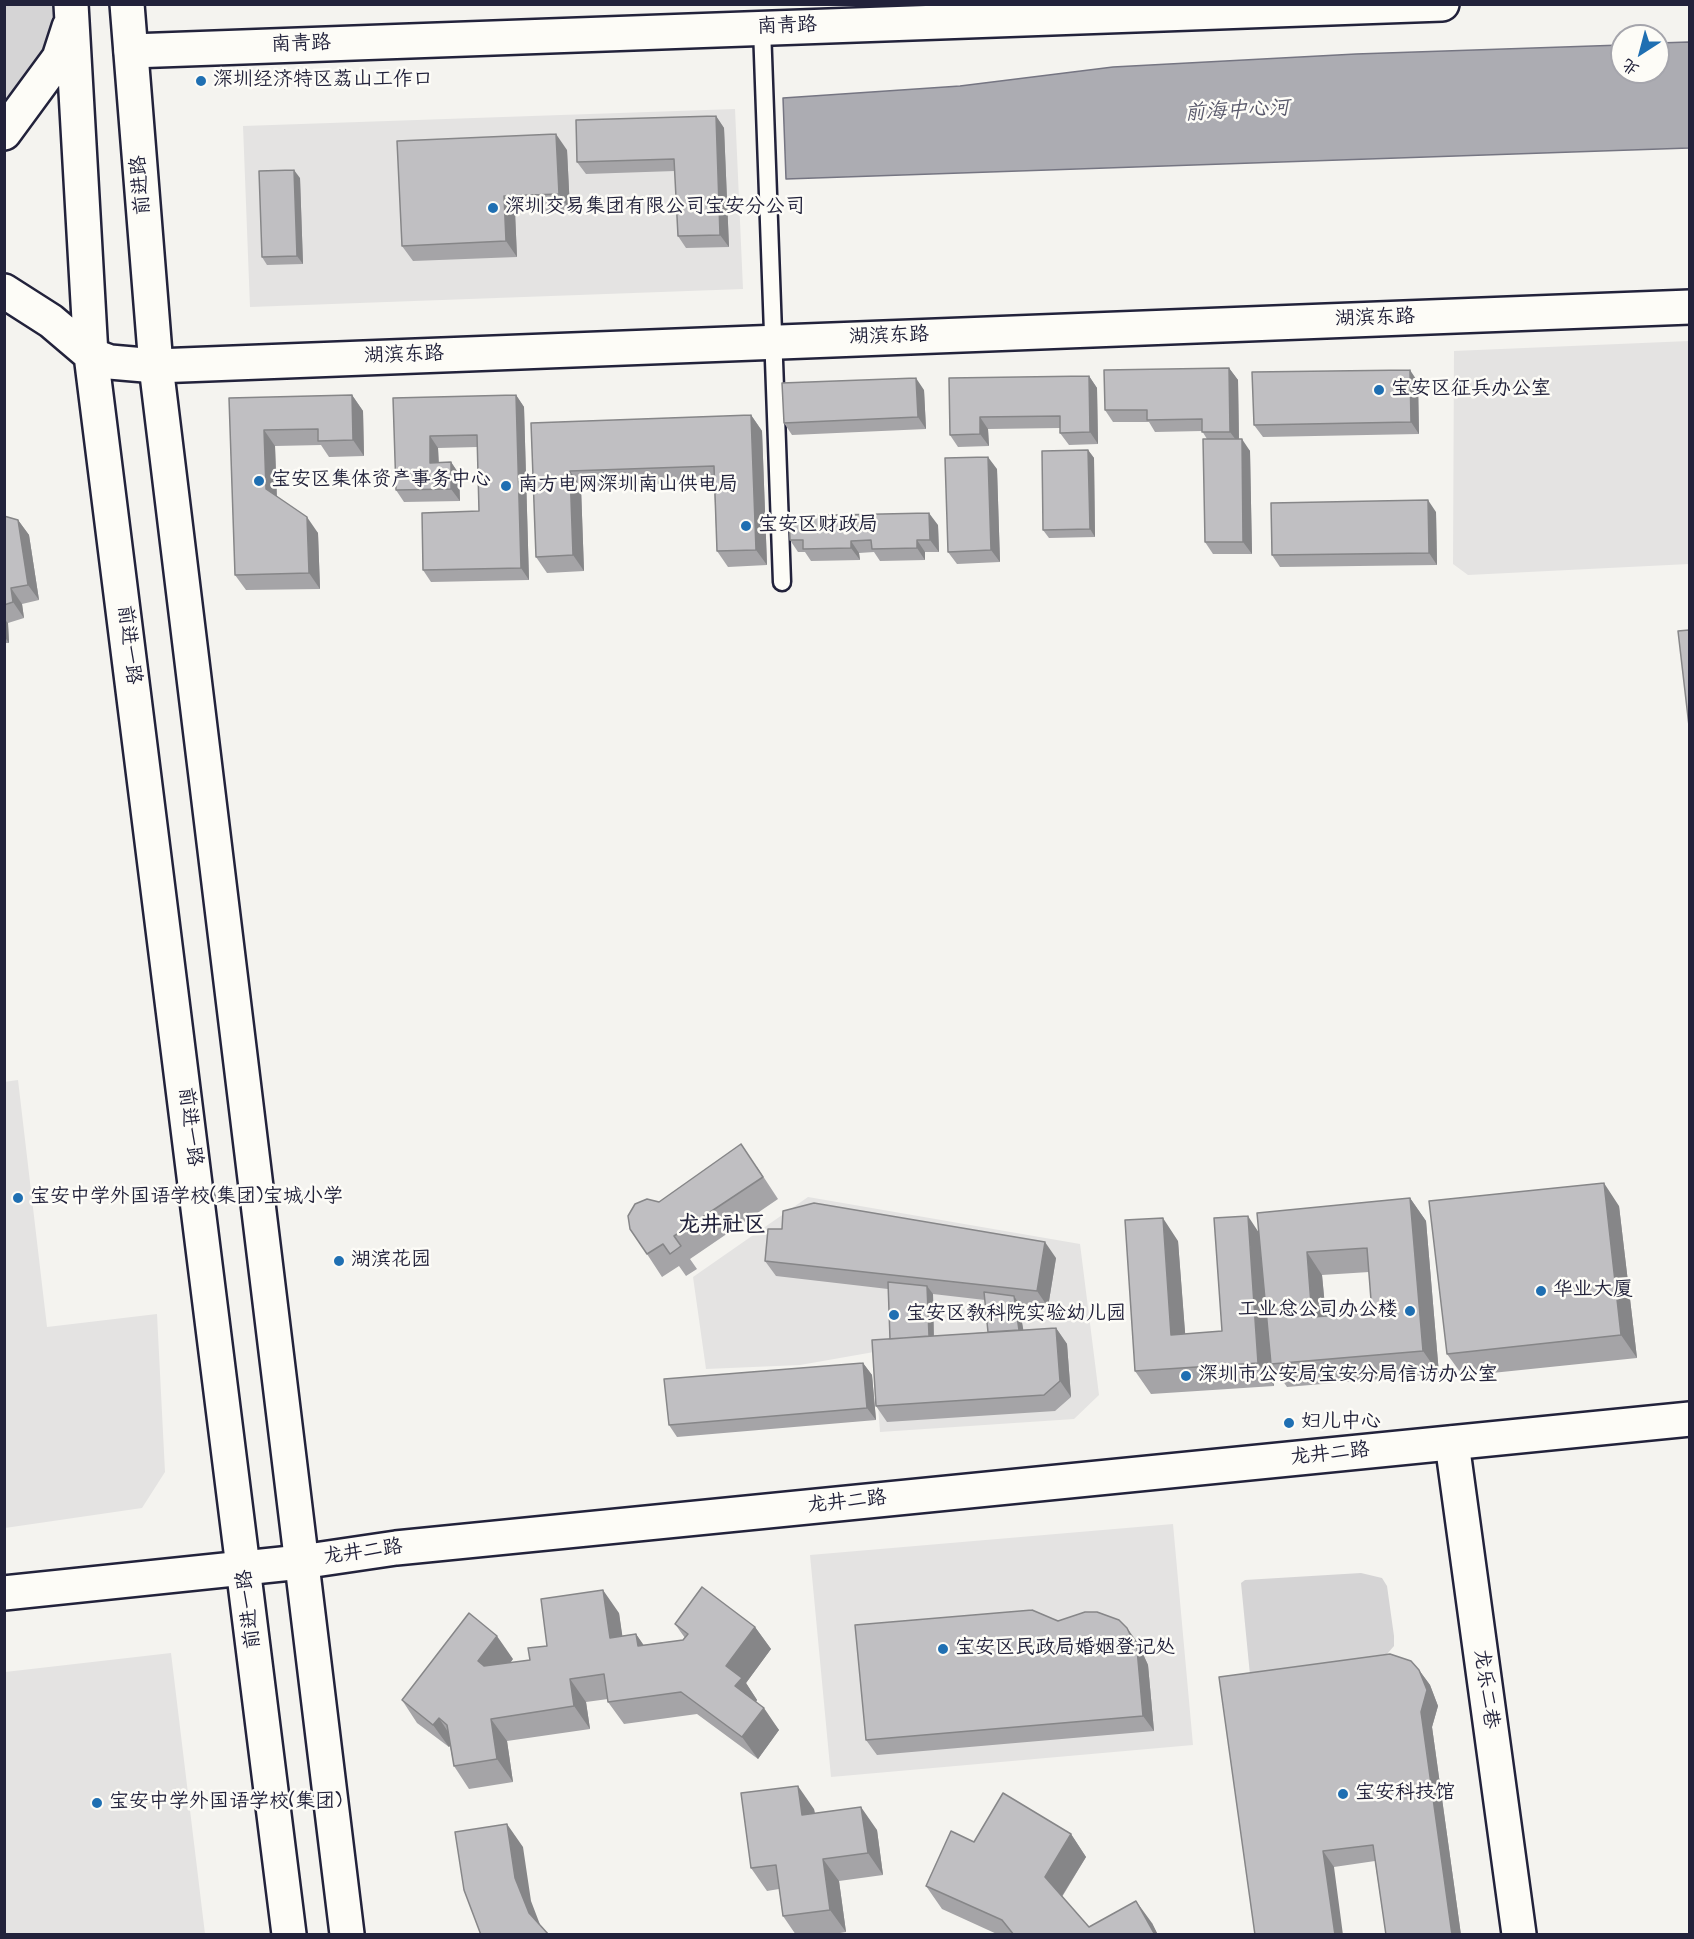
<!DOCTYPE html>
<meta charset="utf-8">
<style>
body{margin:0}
#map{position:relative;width:1694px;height:1939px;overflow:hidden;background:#f4f3ef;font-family:"Architects Daughter","LXGW WenKai TC",sans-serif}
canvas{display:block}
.frame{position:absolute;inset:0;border:6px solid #22223b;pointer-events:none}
.north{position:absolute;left:1610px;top:24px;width:60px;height:60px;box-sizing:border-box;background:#fdfcf7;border:2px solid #a5a5ac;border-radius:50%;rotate:216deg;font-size:16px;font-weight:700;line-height:24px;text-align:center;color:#22223b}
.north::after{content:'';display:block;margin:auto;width:21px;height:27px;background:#1f6fb2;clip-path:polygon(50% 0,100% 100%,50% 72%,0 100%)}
</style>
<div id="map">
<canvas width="1694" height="1939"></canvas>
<div class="frame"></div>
<div class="north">北</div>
</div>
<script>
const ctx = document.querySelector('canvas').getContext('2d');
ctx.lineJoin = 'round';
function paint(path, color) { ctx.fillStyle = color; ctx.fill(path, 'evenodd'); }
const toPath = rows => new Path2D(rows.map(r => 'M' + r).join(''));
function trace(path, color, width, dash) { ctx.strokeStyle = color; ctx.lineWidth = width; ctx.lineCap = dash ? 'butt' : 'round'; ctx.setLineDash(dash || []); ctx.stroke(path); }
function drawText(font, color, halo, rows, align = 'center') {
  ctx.font = font + ' "Architects Daughter","LXGW WenKai TC",sans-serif'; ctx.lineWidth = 5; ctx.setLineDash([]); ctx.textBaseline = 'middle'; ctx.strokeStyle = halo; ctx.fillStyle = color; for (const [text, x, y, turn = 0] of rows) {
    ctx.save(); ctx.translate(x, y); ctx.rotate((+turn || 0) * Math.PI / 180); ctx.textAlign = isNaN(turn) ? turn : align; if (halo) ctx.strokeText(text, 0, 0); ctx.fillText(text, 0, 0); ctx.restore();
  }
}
const built = toPath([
 [735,109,743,289,250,307,243,126],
 [1689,341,1689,564,1468,575,1453,564,1454,351],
 [18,1080,47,1327,157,1314,165,1472,142,1508,5,1528,4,1082],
 [808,1197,1080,1244,1099,1395,1074,1419,880,1432,874,1352,800,1365,706,1369,693,1277],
 [1173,1524,1193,1745,831,1777,810,1555],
 [171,1653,205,1934,5,1934,5,1672]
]);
const green = toPath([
 [5,5,57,5,57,19,51,43,5,111],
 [1361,1573,1382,1578,1387,1586,1394,1636,1394,1646,1387,1654,1250,1675,1241,1583,1245,1580]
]);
const water = toPath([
 [1689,42,1689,148,786,179,783,98,960,86,1113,67,1356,54,1622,45,1622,72,1658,72,1658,43,1689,42]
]);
const lane = toPath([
 [762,28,782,582]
]);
const street = toPath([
 [131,51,1442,4],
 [1452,1443,1519,1934]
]);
const secondary = toPath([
 [91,355,110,362,156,366,1690,307],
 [4,1593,301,1562,396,1548,1690,1419]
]);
const primary = toPath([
 [71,4,91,355,289,1934],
 [127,4,156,366,347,1934],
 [4,133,59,58,69,27],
 [4,291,51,321,91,355]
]);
const wall = toPath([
 [716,116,724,128,729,247,686,248,678,236,675,171,586,174,577,162],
 [567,150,570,210,515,212,517,257,413,261,402,246],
 [300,178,303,264,267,265,262,257],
 [1229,368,1238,380,1239,439,1250,451,1252,554,1213,554,1205,542,1207,439,1202,431,1155,432,1149,422,1113,422,1105,410],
 [1089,376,1097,388,1098,444,1069,445,1060,433,1060,428,988,429,989,446,958,447,950,435,949,378],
 [1418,382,1419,434,1263,437,1254,425],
 [924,390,926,429,792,435,784,423],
 [352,395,363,411,364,456,329,457,321,445,275,446,277,496,318,533,320,589,246,590,235,575,229,398],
 [516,395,524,407,529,580,431,582,423,570,479,511,477,447,438,448,439,463,451,462,459,474,460,501,404,502,396,490,393,398],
 [751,415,762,431,767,565,728,567,717,551,714,482,581,487,584,571,547,573,536,557,531,423],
 [1088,450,1094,458,1095,537,1049,538,1043,530],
 [997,469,1000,562,957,564,948,552],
 [1436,512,1437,565,1280,567,1272,555],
 [4,516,18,520,29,535,39,600,22,604,24,618,8,623,9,643,4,643],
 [938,525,939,552,925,552,925,560,880,561,874,552,859,553,860,560,811,561,805,552,798,552,790,540],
 [757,1167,778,1199,690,1259,697,1269,686,1276,679,1266,662,1277,647,1254,659,1202],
 [1410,1198,1426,1221,1439,1374,1287,1387,1272,1365,1274,1386,1151,1394,1135,1371,1178,1241,1185,1334,1222,1331,1258,1231],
 [1369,1272,1372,1313,1326,1316,1322,1275],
 [1619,1206,1637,1358,1463,1376,1447,1354],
 [1056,1258,1048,1307,1019,1304,1023,1330,1056,1328,1067,1344,1071,1397,1055,1411,887,1422,876,1406,890,1339,888,1289,776,1276,765,1261],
 [933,1294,985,1300,988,1332,934,1336],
 [863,1363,872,1375,876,1420,677,1437,669,1425],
 [619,1613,622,1636,636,1634,643,1645,683,1640,685,1638,675,1624,755,1627,771,1649,746,1683,757,1700,756,1702,779,1730,758,1759,697,1714,624,1724,608,1702,608,1699,586,1702,590,1729,507,1741,513,1782,469,1789,454,1766,450,1746,449,1747,417,1723,402,1700,513,1659,510,1663,530,1660,547,1646],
 [1058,1621,1138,1643,1148,1665,1154,1731,877,1755,866,1740],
 [1419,1670,1430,1685,1438,1706,1432,1727,1461,1935,1386,1935,1375,1861,1334,1867,1255,1935],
 [814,1809,815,1813,877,1830,883,1875,839,1881,846,1932,828,1935,796,1935,783,1916,779,1889,767,1891,751,1868],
 [1071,1834,1086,1857,1062,1897,1089,1927,1152,1923,1158,1935,999,1935,942,1909,926,1886,974,1842]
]);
const shadedWall = toPath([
 [716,116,724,128,729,247,720,235],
 [556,134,567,150,570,210,559,194],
 [294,170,300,178,303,264,297,256],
 [504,196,515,212,517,257,506,241],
 [1229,368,1238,380,1239,444,1230,432],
 [1410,370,1418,382,1419,434,1411,422],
 [1089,376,1097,388,1098,444,1090,432],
 [916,378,924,390,926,429,918,417],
 [352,395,363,411,364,456,353,440],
 [516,395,524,407,529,580,521,568],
 [751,415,762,431,767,565,756,550],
 [980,417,988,429,989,446,980,434],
 [264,430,275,446,277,504,266,489],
 [430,436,438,448,439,475,430,463],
 [1242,439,1250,451,1252,554,1243,542],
 [1088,450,1094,458,1095,537,1090,529],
 [988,457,997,469,1000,562,991,550],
 [451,462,459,474,460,501,451,489],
 [570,471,581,487,584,571,573,555],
 [1428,500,1436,512,1437,565,1429,553],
 [929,513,938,525,939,552,930,540],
 [307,517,318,533,320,589,309,573],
 [18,520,29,535,39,600,28,585],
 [917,540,925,552,925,560,917,548],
 [851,541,859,553,860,560,851,548],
 [11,588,22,604,24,618,13,602],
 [4,619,8,623,9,643,4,636],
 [1604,1183,1619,1206,1637,1358,1621,1335],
 [1410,1198,1426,1221,1439,1374,1423,1351],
 [1248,1216,1263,1239,1271,1364,1272,1365,1274,1386,1258,1363],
 [1163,1218,1178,1241,1187,1357,1171,1335],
 [1045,1242,1056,1258,1048,1307,1037,1291],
 [1307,1252,1322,1275,1328,1340,1312,1317],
 [927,1286,933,1294,934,1352,929,1344],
 [1014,1296,1019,1304,1026,1346,1020,1338],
 [1056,1328,1067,1344,1071,1397,1060,1381],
 [863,1363,872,1375,876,1420,867,1408],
 [603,1590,619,1613,626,1660,610,1638],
 [755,1627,771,1649,746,1683,757,1700,751,1709,735,1686,726,1666],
 [1127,1628,1138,1643,1148,1665,1154,1731,1143,1716],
 [636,1634,652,1657,638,1646],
 [497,1636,513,1659,494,1684,478,1661],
 [1419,1670,1430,1685,1438,1706,1432,1727,1461,1935,1452,1935,1421,1712],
 [570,1679,586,1702,590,1729,574,1706],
 [764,1708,779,1730,758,1759,742,1737],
 [439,1718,454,1741,449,1747,433,1725],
 [491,1719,507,1741,513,1782,497,1759],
 [798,1786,814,1809,818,1838,802,1815],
 [861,1807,877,1830,883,1875,868,1853],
 [507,1824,523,1847,531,1901,544,1935,529,1913,515,1878],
 [1071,1834,1086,1857,1060,1899,1045,1877],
 [1323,1851,1334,1867,1343,1935,1335,1935],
 [823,1859,839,1881,846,1932,830,1910],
 [1136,1901,1152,1923,1158,1935,1155,1935]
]);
const building = toPath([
 [716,116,720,235,678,236,674,159,577,162,576,120,716,116],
 [556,134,559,194,504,196,506,241,402,246,397,141,556,134],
 [294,170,297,256,262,257,259,171,294,170],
 [1229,368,1230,432,1202,432,1202,419,1147,420,1147,410,1105,410,1104,370,1229,368],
 [1410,370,1411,422,1254,425,1252,372,1410,370],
 [1089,376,1090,432,1060,433,1060,416,980,417,980,434,950,435,949,378,1089,376],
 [916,378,918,417,784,423,782,383,916,378],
 [352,395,353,440,318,441,318,429,264,430,266,489,307,517,309,573,235,575,229,398,352,395],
 [516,395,521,568,423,570,422,513,479,511,477,435,430,436,430,463,451,462,451,489,396,490,393,398,516,395],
 [751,415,756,550,717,551,714,466,570,471,573,555,536,557,531,423,751,415],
 [1203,439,1242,439,1243,542,1205,542,1203,439],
 [1088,450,1090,529,1043,530,1042,451,1088,450],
 [988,457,991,550,948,552,945,458,988,457],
 [1428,500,1429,553,1272,555,1271,503,1428,500],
 [929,513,930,540,917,540,917,548,872,549,871,540,851,541,851,548,803,549,803,540,790,540,789,516,929,513],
 [4,516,18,520,28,585,11,588,13,602,4,605,4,516],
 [1689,630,1689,726,1678,631,1689,630],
 [741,1144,763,1177,674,1236,681,1246,670,1254,663,1244,647,1254,630,1229,628,1216,635,1204,647,1199,659,1202,741,1144],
 [1604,1183,1621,1335,1447,1354,1429,1201,1604,1183],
 [1410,1198,1423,1351,1271,1364,1257,1213,1410,1198],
 [1367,1248,1372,1313,1312,1317,1307,1252,1367,1248],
 [814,1203,1045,1242,1037,1291,765,1261,768,1229,782,1229,783,1211,814,1203],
 [1248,1216,1258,1363,1135,1371,1125,1220,1163,1218,1171,1335,1222,1331,1214,1218,1248,1216],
 [888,1282,927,1286,929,1336,890,1339,888,1282],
 [984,1292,1014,1296,1019,1330,988,1332,984,1292],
 [1056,1328,1060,1381,1044,1395,876,1406,872,1340,1056,1328],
 [863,1363,867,1408,669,1425,664,1379,863,1363],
 [702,1587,755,1627,726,1666,742,1678,735,1686,764,1708,742,1737,681,1692,608,1702,604,1674,570,1679,574,1706,491,1719,497,1759,454,1766,447,1725,439,1718,433,1725,402,1700,469,1613,497,1636,478,1661,484,1666,530,1660,528,1648,547,1646,541,1599,603,1590,610,1638,636,1634,638,1646,683,1640,688,1634,675,1624,702,1587],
 [1032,1610,1058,1621,1085,1612,1097,1612,1119,1620,1127,1628,1137,1649,1143,1716,866,1740,855,1625,1032,1610],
 [1390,1654,1411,1661,1419,1670,1427,1690,1421,1712,1452,1935,1386,1935,1373,1845,1323,1851,1335,1935,1255,1935,1219,1677,1390,1654],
 [798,1786,802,1815,861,1807,868,1853,823,1859,830,1910,783,1916,776,1865,751,1868,741,1793,798,1786],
 [1003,1793,1071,1834,1045,1877,1089,1927,1136,1901,1155,1935,1014,1935,1002,1920,926,1886,951,1831,974,1842,1003,1793],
 [507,1824,515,1878,529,1913,549,1935,481,1935,464,1890,455,1832,507,1824]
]);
const markers = [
 [201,81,6,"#1f6fb2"],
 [493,208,6,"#1f6fb2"],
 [1379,390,6,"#1f6fb2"],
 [259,481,6,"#1f6fb2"],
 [506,486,6,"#1f6fb2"],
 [746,526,6,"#1f6fb2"],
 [18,1198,6,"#1f6fb2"],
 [339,1261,6,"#1f6fb2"],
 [1541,1291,6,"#1f6fb2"],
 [1410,1311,6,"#1f6fb2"],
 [894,1315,6,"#1f6fb2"],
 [1186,1376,6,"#1f6fb2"],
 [1289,1423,6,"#1f6fb2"],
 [943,1649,6,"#1f6fb2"],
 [1343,1794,6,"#1f6fb2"],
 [97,1803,6,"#1f6fb2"]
];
const streetNames = [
 ["南青路",787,27,-2],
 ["南青路",301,45,-2],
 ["前进路",142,185,-95],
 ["湖滨东路",1375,319,-2],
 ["湖滨东路",889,337,-2],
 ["湖滨东路",404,356,-2],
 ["前进一路",128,645,83],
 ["前进一路",189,1127,83],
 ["龙井二路",1330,1455,-6],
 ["龙井二路",847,1503,-6],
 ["龙井二路",363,1553,-8],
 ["前进一路",250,1609,-97],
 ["龙乐二巷",1485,1689,82]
];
const poiNames = [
 ["深圳经济特区荔山工作口",213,81],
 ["深圳交易集团有限公司宝安分公司",505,208],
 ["宝安区征兵办公室",1391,390],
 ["宝安区集体资产事务中心",271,481],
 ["南方电网深圳南山供电局",518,486],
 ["宝安区财政局",758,526],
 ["宝安中学外国语学校(集团)宝城小学",30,1198],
 ["湖滨花园",351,1261],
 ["华业大厦",1553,1291],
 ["工业总公司办公楼",1398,1311,"right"],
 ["宝安区教科院实验幼儿园",906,1315],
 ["深圳市公安局宝安分局信访办公室",1198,1376],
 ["妇儿中心",1301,1423],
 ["宝安区民政局婚姻登记处",955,1649],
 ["宝安科技馆",1355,1794],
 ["宝安中学外国语学校(集团)",109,1803]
];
const waterNames = [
 ["前海中心河",1237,112,-3]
];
const quarterNames = [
 ["龙井社区",722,1226]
];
paint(built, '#e4e3e2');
paint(green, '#d5d4d5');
paint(water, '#acacb2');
trace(water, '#757582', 1.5);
trace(lane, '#22223b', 21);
trace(street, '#22223b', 38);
trace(secondary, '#22223b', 38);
trace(primary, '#22223b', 38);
trace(lane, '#fdfcf7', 16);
trace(street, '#fdfcf7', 33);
trace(secondary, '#fdfcf7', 33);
trace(primary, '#fdfcf7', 33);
paint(wall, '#a5a4a7');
paint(shadedWall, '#868688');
paint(building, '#c0bfc2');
trace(building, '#868688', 1.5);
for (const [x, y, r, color] of markers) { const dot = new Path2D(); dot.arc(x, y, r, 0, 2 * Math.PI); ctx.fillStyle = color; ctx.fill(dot); trace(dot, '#fdfcf7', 2); }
drawText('20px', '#22223b', '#fdfcf7', streetNames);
drawText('20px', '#22223b', '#fdfcf7', poiNames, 'left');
drawText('italic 21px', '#59596b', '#fdfcf7', waterNames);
drawText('bold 22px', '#22223b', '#fdfcf7', quarterNames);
</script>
